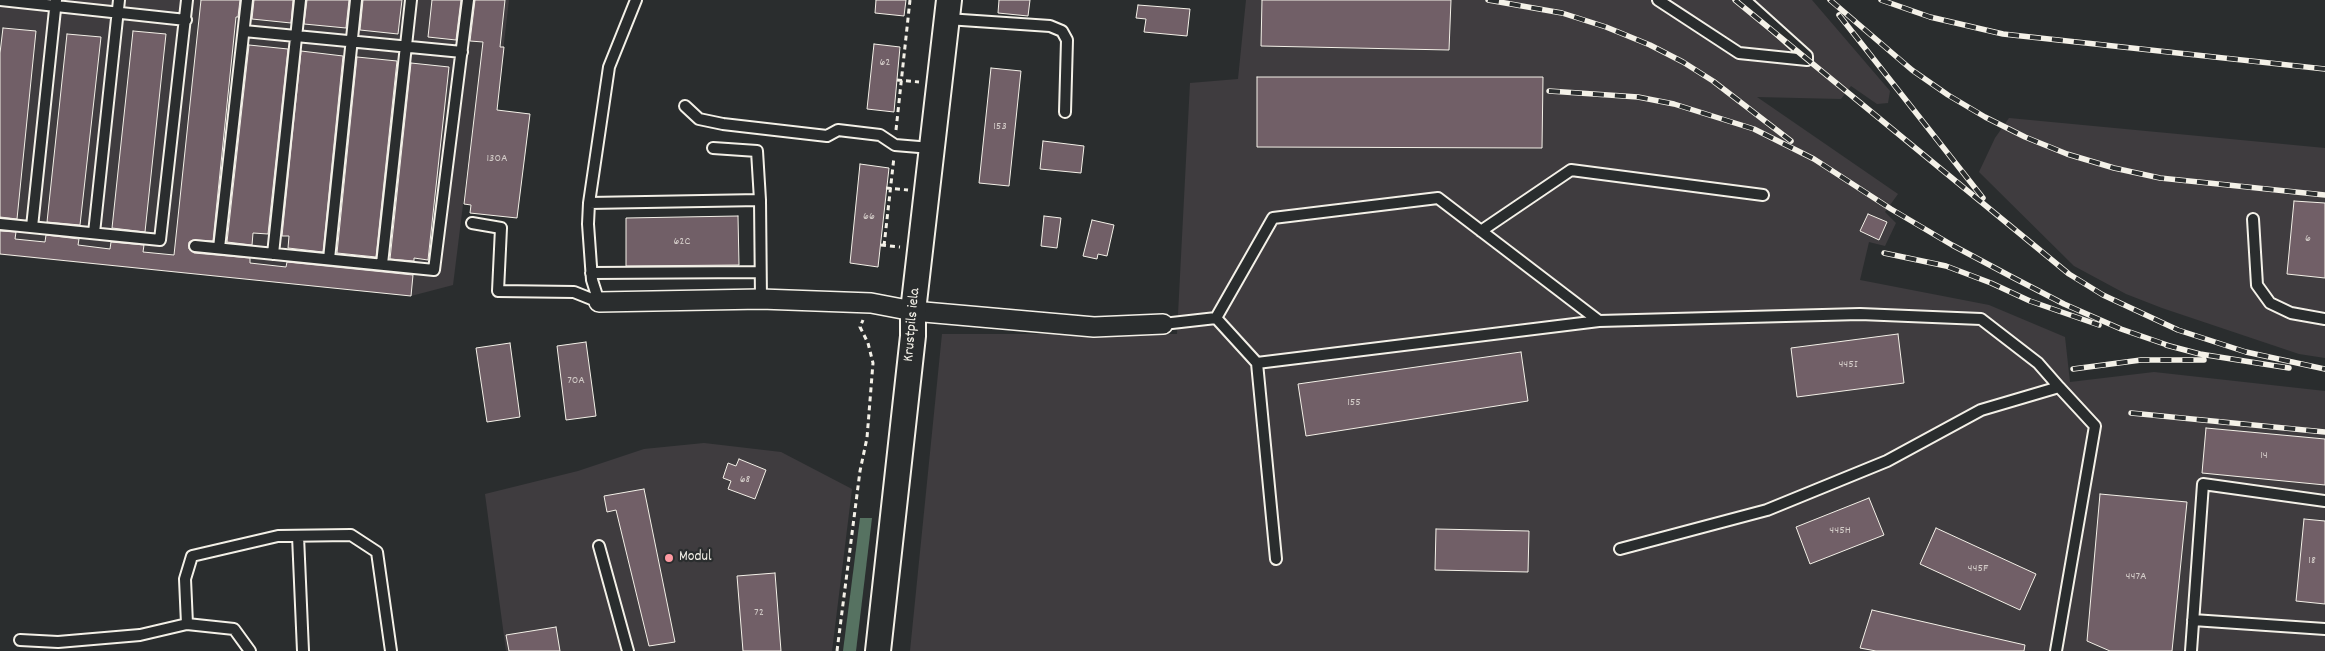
<!DOCTYPE html>
<style>
body{margin:0}
canvas{display:block;background:#2a2d2e}
</style>
<canvas width="2325" height="651"></canvas>
<script>
const ctx = document.querySelector('canvas').getContext('2d');
ctx.lineJoin = 'round';
function paint(path, color) { ctx.fillStyle = color; ctx.fill(path, 'evenodd'); }
const toPath = rows => new Path2D(rows.map(r => 'M' + r).join(''));
function trace(path, color, width, dash) { ctx.strokeStyle = color; ctx.lineWidth = width; ctx.lineCap = dash ? 'butt' : 'round'; ctx.setLineDash(dash || []); ctx.stroke(path); }
function drawText(font, color, halo, rows, align = 'center') {
  ctx.font = font + ' Dekko,sans-serif'; ctx.lineWidth = 4.5; ctx.setLineDash([]); ctx.textBaseline = 'middle'; ctx.strokeStyle = halo; ctx.fillStyle = color; for (const [text, x, y, turn = 0] of rows) {
    ctx.save(); ctx.translate(x, y); ctx.rotate((+turn || 0) * Math.PI / 180); ctx.textAlign = isNaN(turn) ? turn : align; if (halo) ctx.strokeText(text, 0, 0); ctx.fillText(text, 0, 0); ctx.restore();
  }
}
const built = toPath([
 [0,0,509,0,499,86,478,84,453,285,411,296,0,255],
 [1246,0,1812,0,1890,91,1888,103,1877,104,1851,86,1841,99,1757,97,1898,194,1885,212,1896,223,1885,246,1869,242,1860,280,1989,305,2065,337,2070,382,2154,372,2325,391,2325,651,910,651,942,334,1177,334,1190,83,1238,79],
 [2009,118,2325,148,2325,358,2299,354,2162,308,2126,294,2074,266,1979,172,1995,138],
 [704,443,781,452,852,489,832,651,506,651,485,494,578,471,644,449]
]);
const green = toPath([
 [860,518,872,518,856,651,843,651]
]);
const building = toPath([
 [201,0,240,0,238,17,236,17,213,241,193,240,189,242,189,249,194,253,250,258,250,263,286,267,287,262,413,275,411,296,0,254,0,231,16,232,15,239,45,242,46,235,79,239,78,245,110,249,111,242,144,245,143,252,174,255,201,0],
 [254,0,293,0,291,23,252,19,254,0],
 [307,0,349,0,346,28,304,24,307,0],
 [363,0,402,0,398,34,360,30,363,0],
 [432,0,461,0,456,40,428,37,432,0],
 [475,0,505,0,500,47,504,47,497,110,530,114,517,218,470,213,471,205,464,204,483,42,470,41,475,0],
 [876,0,906,0,904,16,875,13,876,0],
 [999,0,1030,0,1028,16,998,13,999,0],
 [1262,0,1451,0,1449,50,1261,46,1262,0],
 [1138,5,1190,9,1187,36,1144,32,1146,19,1136,18,1138,5],
 [3,28,36,31,17,219,0,217,0,53,3,28],
 [133,31,166,34,145,232,112,228,133,31],
 [67,34,101,37,80,225,47,222,67,34],
 [874,44,900,47,894,112,867,109,874,44],
 [249,45,288,49,268,234,253,233,252,245,227,242,249,45],
 [301,51,343,56,323,252,288,248,289,236,282,236,301,51],
 [357,57,397,61,376,257,337,253,357,57],
 [411,63,449,67,428,260,414,258,414,261,390,259,411,63],
 [991,68,1021,71,1009,186,979,183,991,68],
 [1257,77,1543,77,1542,148,1257,147,1257,77],
 [1043,141,1084,146,1081,173,1040,169,1043,141],
 [860,164,889,168,878,267,850,263,860,164],
 [2294,201,2325,203,2325,278,2287,274,2294,201],
 [1868,214,1887,222,1879,240,1860,231,1868,214],
 [738,216,739,265,626,266,626,218,738,216],
 [1044,216,1061,218,1057,248,1041,246,1044,216],
 [1092,220,1114,225,1107,256,1098,254,1097,259,1083,256,1092,220],
 [1898,334,1904,383,1797,397,1791,348,1898,334],
 [586,342,596,416,566,420,557,346,586,342],
 [510,343,520,417,487,422,476,348,510,343],
 [1521,352,1528,401,1306,436,1298,384,1521,352],
 [2206,428,2325,439,2325,485,2202,473,2206,428],
 [739,459,766,470,755,499,728,489,731,481,723,478,728,463,736,466,739,459],
 [644,489,675,642,649,646,616,510,607,512,604,496,644,489],
 [2100,494,2187,502,2172,651,2110,651,2087,641,2100,494],
 [1869,498,1884,535,1810,564,1796,527,1869,498],
 [2304,519,2325,521,2325,604,2296,601,2304,519],
 [1936,528,2036,574,2020,610,1920,564,1936,528],
 [1436,529,1529,531,1528,572,1435,570,1436,529],
 [775,573,781,651,743,651,737,576,775,573],
 [1872,610,2025,645,2024,651,1876,651,1860,648,1872,610],
 [556,627,560,651,509,651,506,635,556,627]
]);
const path = toPath([
 [897,80,919,82],
 [896,130,910,0],
 [886,188,908,190],
 [881,245,900,247],
 [884,246,894,157],
 [837,651,860,471,867,438,873,363,868,343,860,327,863,320]
]);
const service = toPath([
 [0,0,186,20],
 [1658,0,1739,53,1807,60,1807,56,1745,0],
 [947,19,1050,26,1062,31,1067,40,1065,112],
 [244,31,462,52],
 [685,106,699,119,723,124,827,136,838,130,880,135,895,145,931,148],
 [713,148,757,151,760,200],
 [589,203,760,200,761,299],
 [2253,219,2257,285,2270,303,2291,313,2325,319],
 [472,223,501,228,498,291,574,292,599,302],
 [0,224,160,240,187,0],
 [32,227,56,0],
 [1481,231,1571,170,1763,195],
 [94,233,119,0],
 [195,246,434,270,468,0],
 [219,248,247,0],
 [273,254,300,0],
 [329,259,356,0],
 [382,264,411,0],
 [591,273,760,272],
 [599,302,592,280,588,224,589,203,609,67,636,0],
 [1216,318,1273,218,1438,198,1599,321],
 [1163,324,1216,318,1257,363,1599,321,1860,314,1981,319,2038,363,2059,387],
 [1257,363,1276,559],
 [298,536,303,651],
 [599,546,628,651],
 [1620,549,1767,510,1887,461,1981,410,2059,387,2095,426,2056,651],
 [2193,620,2325,629],
 [20,640,58,642,140,635,187,624],
 [250,651,234,629,187,624,185,579,192,556,278,536,351,535,377,552,391,651],
 [2191,651,2203,484,2325,501]
]);
const minor = toPath([
 [599,302,761,299,871,303,913,311,1094,327,1163,324]
]);
const tertiary = toPath([
 [878,651,913,336,913,311,949,0]
]);
const rail = toPath([
 [1488,0,1562,13,1606,27,1650,45,1683,62,1713,81,1791,141],
 [1735,0,2069,274,2103,295,2178,330,2246,352,2325,369],
 [1830,0,1912,70,1948,95,1985,117,2025,137,2067,154,2114,168,2160,178,2325,195],
 [1881,0,1930,17,2003,34,2325,69],
 [1839,15,1983,198],
 [1549,91,1638,97,1674,104,1754,129,1814,159,1891,209,1952,245,2012,277,2064,304,2121,329,2173,347],
 [1884,253,1946,266,1991,283,2030,301,2099,325],
 [2166,345,2200,354,2289,368],
 [2073,369,2141,360,2204,360],
 [2131,413,2325,432]
]);
const markers = [
 [669,558,5,"#ff9aa2"]
];
const numberNames = [
 ["62",885,63],
 ["153",1000,127],
 ["130A",497,159],
 ["66",869,217],
 ["6",2308,239],
 ["62C",682,242],
 ["445I",1848,365],
 ["70A",576,381],
 ["155",1354,403],
 ["14",2264,456],
 ["68",745,480],
 ["445H",1840,531],
 ["18",2312,561],
 ["445F",1978,569],
 ["447A",2136,577],
 ["72",759,613]
];
const streetNames = [
 ["Krustpils iela",913,325,-85]
];
const poiNames = [
 ["Modul",679,558]
];
paint(built, '#3f3c3f');
paint(green, '#567261');
paint(building, '#715f67');
trace(building, '#f4f1e8', 1);
trace(service, '#f4f1e8', 14);
trace(minor, '#f4f1e8', 22);
trace(tertiary, '#f4f1e8', 28);
trace(path, '#f4f1e8', 3, [5, 4]);
trace(service, '#2a2d2e', 10);
trace(minor, '#2a2d2e', 19);
trace(tertiary, '#2a2d2e', 24);
trace(rail, '#f4f1e8', 5.5);
trace(rail, '#2a2d2e', 4, [11]);
for (const [x, y, r, color] of markers) { const dot = new Path2D(); dot.arc(x, y, r, 0, 2 * Math.PI); ctx.fillStyle = color; ctx.fill(dot); trace(dot, '#2a2d2e', 2); }
drawText('12px', '#d3ccc8', null, numberNames);
drawText('15px', '#f4f1e8', '#2a2d2e', streetNames);
drawText('15px', '#f4f1e8', '#2a2d2e', poiNames, 'left');
</script>
